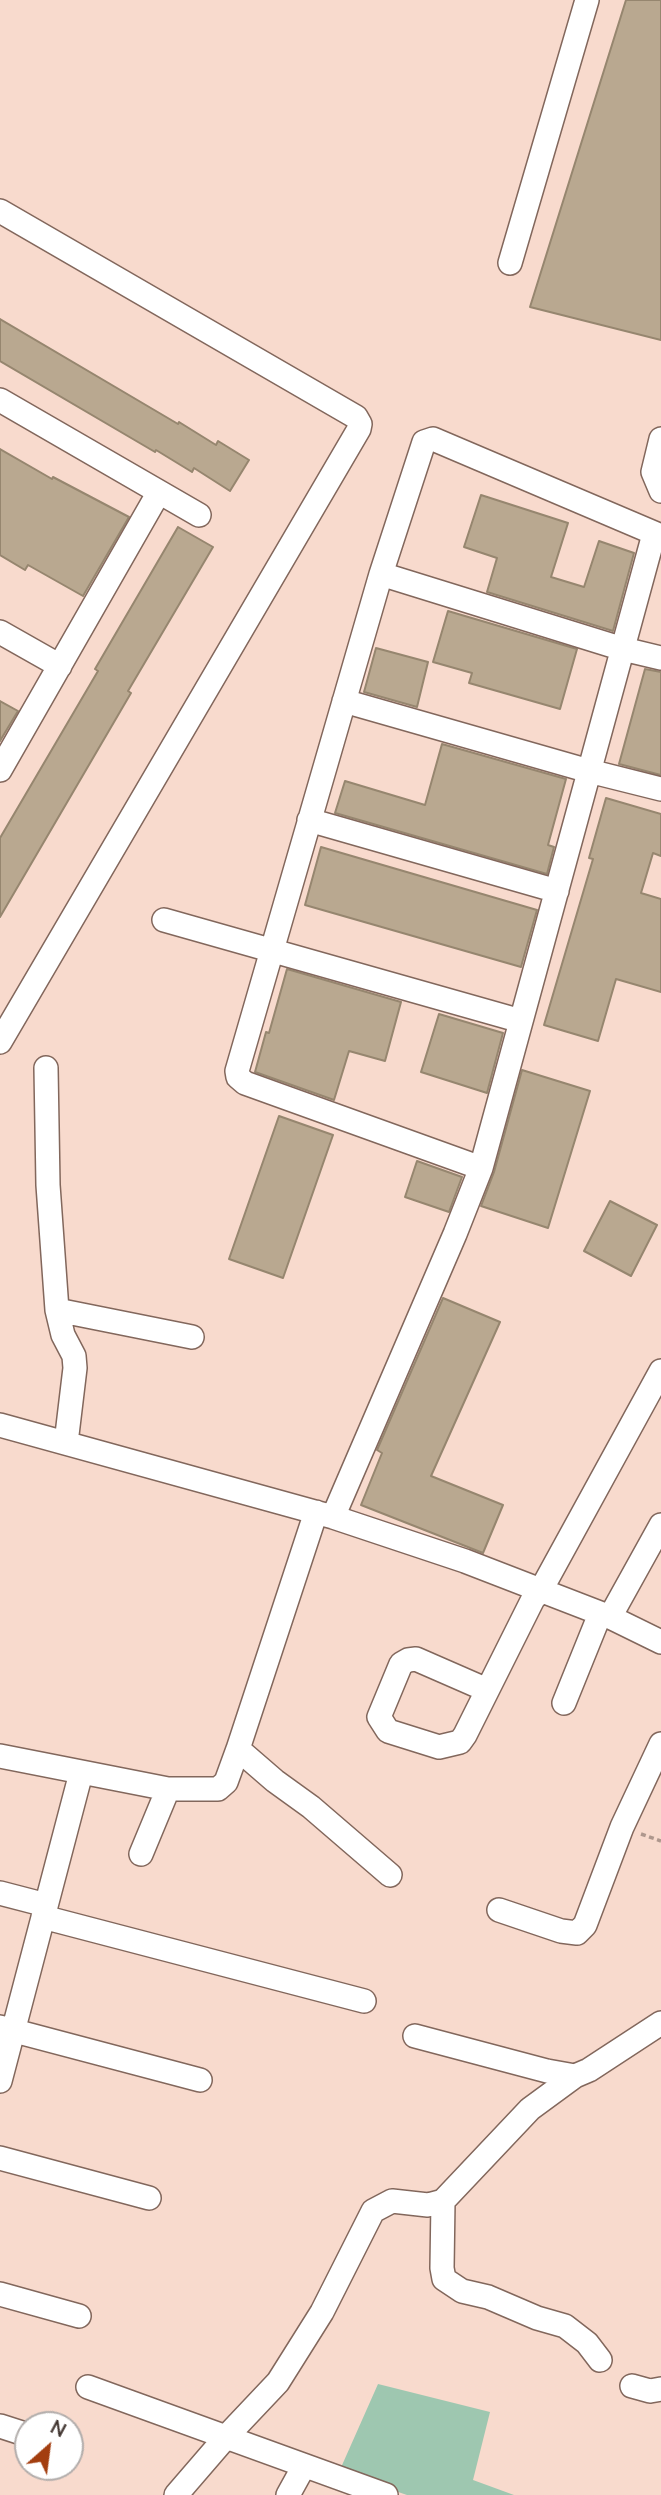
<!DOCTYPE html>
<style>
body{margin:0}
#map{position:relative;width:661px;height:2495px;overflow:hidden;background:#f8dacd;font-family:"Nunito Sans",sans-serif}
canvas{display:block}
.north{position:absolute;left:14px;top:2411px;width:70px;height:70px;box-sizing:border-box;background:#fff;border:2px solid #b2adab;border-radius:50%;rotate:28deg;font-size:19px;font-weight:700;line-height:28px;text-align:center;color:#3f332e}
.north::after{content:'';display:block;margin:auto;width:24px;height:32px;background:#a33e10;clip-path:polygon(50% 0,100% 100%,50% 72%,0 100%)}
</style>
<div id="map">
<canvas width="661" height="2495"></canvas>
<div class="north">N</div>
</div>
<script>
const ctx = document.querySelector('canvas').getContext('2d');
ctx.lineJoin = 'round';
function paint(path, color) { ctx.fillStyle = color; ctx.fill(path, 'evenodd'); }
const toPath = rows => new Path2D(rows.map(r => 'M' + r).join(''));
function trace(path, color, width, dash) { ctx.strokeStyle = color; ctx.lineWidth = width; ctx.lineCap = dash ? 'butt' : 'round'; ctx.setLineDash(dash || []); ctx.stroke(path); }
const green = toPath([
 [378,2384,490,2412,473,2480,514,2495,407,2495,339,2472]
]);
const building = toPath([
 [626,0,661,0,661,340,530,307,626,0],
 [0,319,178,424,179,422,216,445,218,441,249,460,230,491,194,468,192,472,156,450,155,452,0,361,0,319],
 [0,449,52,479,53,477,129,517,83,596,28,565,25,570,0,555,0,449],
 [481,495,568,523,551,577,584,587,599,541,634,553,613,631,487,592,497,558,464,547,481,495],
 [178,527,213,547,128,691,131,693,0,917,0,838,98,671,95,669,178,527],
 [448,611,577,649,560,709,469,683,472,673,433,662,448,611],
 [376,648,428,662,417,707,364,692,376,648],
 [645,669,661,672,661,775,619,764,645,669],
 [0,701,18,711,0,741,0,701],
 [442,744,566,779,548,845,554,847,547,874,335,813,345,781,425,805,442,744],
 [606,798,661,814,661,856,653,853,641,893,661,899,661,992,616,979,598,1041,544,1025,593,859,589,858,606,798],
 [321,847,537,910,521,967,305,905,321,847],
 [287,969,401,1002,385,1061,349,1051,334,1100,255,1072,266,1032,269,1033,287,969],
 [439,1014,503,1033,487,1093,421,1072,439,1014],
 [522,1070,590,1091,548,1228,481,1206,494,1172,522,1070],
 [279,1116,333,1135,283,1278,229,1259,279,1116],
 [417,1161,462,1177,449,1212,405,1197,417,1161],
 [610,1201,657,1225,631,1276,584,1251,610,1201],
 [443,1298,500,1322,431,1476,503,1505,483,1553,361,1505,382,1453,377,1450,443,1298]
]);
const path = toPath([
 [641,1834,661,1841]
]);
const minor = toPath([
 [0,211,356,417,360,424,359,429,0,1042],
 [510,263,587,0],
 [0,400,199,515],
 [661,439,653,472,661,491],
 [381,574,623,649,661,658],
 [0,632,60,666],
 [344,701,589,771,661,789],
 [0,770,159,492],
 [309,820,557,891],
 [164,920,521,1021],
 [46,1068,48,1185,57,1310,63,1335,74,1356,75,1368,66,1443],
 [481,1168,245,1083,238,1077,237,1071,381,574,424,442,433,439,661,536],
 [57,1310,192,1337],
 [0,1425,333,1517,465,1561,610,1617,661,1642],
 [333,1517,455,1234,481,1168,654,534],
 [610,1617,661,1525],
 [487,1690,416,1659,408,1660,401,1664,379,1717,388,1731,439,1747,460,1742,465,1735,533,1599,541,1590,661,1371],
 [564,1703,600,1614],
 [238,1749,275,1781,311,1807,390,1875],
 [0,1756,168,1789,218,1789,226,1782,238,1749,316,1512],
 [141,1854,168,1789],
 [0,1893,46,1905],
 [499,1910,561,1931,577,1933,585,1925,622,1827,661,1744],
 [43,1917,364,2001],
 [0,2027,200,2080],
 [415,2036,547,2071,575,2076],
 [0,2081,81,1773],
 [0,2158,149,2198],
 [443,2201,442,2268,444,2279,462,2291,488,2297,537,2318,565,2326,587,2343,600,2360],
 [0,2294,79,2316],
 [632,2386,650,2391,661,2389],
 [88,2387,386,2495],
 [0,2426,28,2435],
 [176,2495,226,2437,278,2382,322,2312,373,2211,392,2201,428,2205,443,2201,530,2109,575,2076,589,2070,661,2023],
 [288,2495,304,2466]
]);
paint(green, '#9ec7b0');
paint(building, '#b9a890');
trace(building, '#96866f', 2);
trace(minor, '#82675c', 26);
trace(path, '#ae978d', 3.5, [5, 3.5]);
trace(minor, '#fff', 23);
</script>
